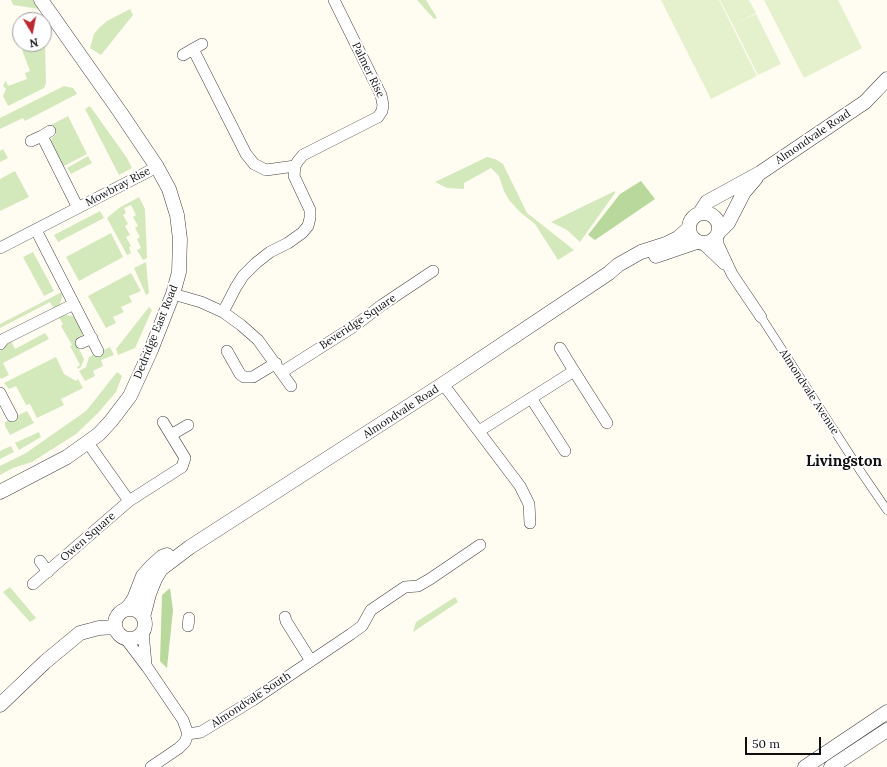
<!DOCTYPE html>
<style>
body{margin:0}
#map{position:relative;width:887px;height:767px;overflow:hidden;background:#fffcf2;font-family:Lora,serif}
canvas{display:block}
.north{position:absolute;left:12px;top:12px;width:40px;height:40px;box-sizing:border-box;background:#fff;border:1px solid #9f9f9f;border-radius:50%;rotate:170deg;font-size:11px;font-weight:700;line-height:16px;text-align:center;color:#0f0f0f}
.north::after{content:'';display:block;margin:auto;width:14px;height:18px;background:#bd2932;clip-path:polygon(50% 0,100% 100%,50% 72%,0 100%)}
.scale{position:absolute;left:745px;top:737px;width:76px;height:18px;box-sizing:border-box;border:2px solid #0f0f0f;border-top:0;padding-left:5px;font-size:12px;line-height:14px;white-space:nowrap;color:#0f0f0f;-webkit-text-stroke:3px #fff;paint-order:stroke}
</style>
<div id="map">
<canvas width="887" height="767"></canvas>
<div class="north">N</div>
<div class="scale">50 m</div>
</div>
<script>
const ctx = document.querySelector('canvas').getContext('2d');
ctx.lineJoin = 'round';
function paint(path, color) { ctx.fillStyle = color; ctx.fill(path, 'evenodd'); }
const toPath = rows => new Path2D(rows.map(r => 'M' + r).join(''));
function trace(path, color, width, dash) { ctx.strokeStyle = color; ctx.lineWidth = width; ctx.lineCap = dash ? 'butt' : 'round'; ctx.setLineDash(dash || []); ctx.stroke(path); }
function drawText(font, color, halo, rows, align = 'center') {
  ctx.font = font + ' Lora,serif'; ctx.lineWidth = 4; ctx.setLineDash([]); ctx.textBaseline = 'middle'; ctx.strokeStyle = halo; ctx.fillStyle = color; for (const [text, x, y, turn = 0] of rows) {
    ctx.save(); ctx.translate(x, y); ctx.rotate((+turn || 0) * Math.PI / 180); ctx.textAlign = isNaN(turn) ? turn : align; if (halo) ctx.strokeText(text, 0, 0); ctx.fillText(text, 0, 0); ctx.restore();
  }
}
const green = toPath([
 [11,0,33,0,39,9,13,5],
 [417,0,426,0,437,18,434,19],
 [130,9,133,15,101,55,90,48,94,34,99,28,107,21],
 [45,43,46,83,44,88,8,106,3,96,6,89,3,86,5,82,6,81,8,86,27,79,25,73,30,71,22,50],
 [64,86,73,88,77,94,25,121,23,118,0,129,0,118],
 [90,106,127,158,132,168,119,175,85,109],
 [68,116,87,154,62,167,50,144,52,138,56,134,51,125],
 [3,149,8,158,0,162,0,151],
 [88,156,92,163,71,174,67,168],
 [487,157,495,159,503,164,527,213,574,250,558,260,535,224,520,212,509,200,504,191,499,176,491,168,464,183,464,189,447,188,435,182],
 [15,171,29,197,0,211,0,179],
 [615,191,615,193,580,242,567,230,551,222],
 [139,197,145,209,147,258,143,260,137,250,141,248,137,239,140,237,135,228,138,226,133,217,136,215,131,205,124,208,126,213,123,215,128,224,125,226,130,235,126,237,131,246,129,247,131,253,127,255,107,218,119,208],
 [100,211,104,218,58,242,54,235],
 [111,233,123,257,79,281,66,257],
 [33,252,54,291,44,296,23,257],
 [146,262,149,293,146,295,134,268],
 [131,273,141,291,129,296,132,302,121,307,124,312,113,317,116,323,106,328,88,296],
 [62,292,62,298,60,304,54,309,50,302,0,328,0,324],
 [149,307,152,310,135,348,118,355,116,349],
 [66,315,73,316,78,320,83,329,82,335,76,343,84,359,81,367,78,369,77,367,80,365,70,346,72,345,61,326,63,324,58,316],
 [45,333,49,339,3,363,9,375,1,379,0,377,0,351,2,347,11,341,15,349],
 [110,347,114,355,101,360,103,366,93,371,95,376,85,381,79,371,86,367,89,357],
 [56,357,64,374,76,381,78,379,83,388,61,399,64,405,37,418,30,404,26,405,16,386,9,389,4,383],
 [117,372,122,376,116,392,98,413,76,434,32,462,13,468,0,475,0,466,26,453,86,411],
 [27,411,34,423,10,435,5,426,5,422],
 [39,432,41,437,19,450,15,443],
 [11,446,14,452,0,459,0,451],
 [10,587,36,618,30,622,3,592],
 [455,597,458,602,413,632,416,622]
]);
const forest = toPath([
 [641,181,655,199,595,240,588,235,620,194],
 [170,588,173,610,167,668,160,661,162,595]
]);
const pitch = toPath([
 [661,0,719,0,757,76,711,99],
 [720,0,749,0,756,13,733,25],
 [764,0,838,0,862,48,804,78],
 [756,14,781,64,758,75,733,25]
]);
const pedestrian = toPath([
 [761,317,861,472,887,510]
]);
const minor = toPath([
 [193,49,202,44],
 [183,55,193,49,246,154,254,164,266,170,295,166,294,176,310,210,310,218,308,226,302,233,288,243,270,252,256,263,243,276,236,287,223,312],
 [50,131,42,136,78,208],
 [31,141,42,136],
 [295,166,298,161,303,155,378,117,382,111,383,105,381,95,334,0],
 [36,230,98,351],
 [717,237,718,244,732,274,761,317],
 [703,244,724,264],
 [0,248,157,167],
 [173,294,201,302,223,312,241,325,258,340,291,386],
 [81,343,92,338],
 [0,344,4,339,74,304],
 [560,348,574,371],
 [227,351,240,374,244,377,253,377,276,363],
 [282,372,353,327,382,305,433,271],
 [443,384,520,486,529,504,530,523],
 [0,393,12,416],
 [531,398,565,451],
 [479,431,574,371,607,423],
 [171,435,188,425],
 [88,443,129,501],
 [40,561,48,572],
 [33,584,129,501,182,467,185,458,163,422],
 [285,617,286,621,311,661],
 [188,626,189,618],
 [143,632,146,664],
 [125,638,147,667,183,720,188,734,185,742,179,748,151,767],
 [188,734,201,732,253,700,351,634,362,626,371,610,405,587,418,586,430,579,480,545]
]);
const tertiary = toPath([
 '689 228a15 15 0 1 1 30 0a15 15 0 1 1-30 0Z',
 [700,213,707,202,760,173,865,102,887,79],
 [719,232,728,223,744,192,756,178],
 [656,256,697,242],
 [0,492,67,457,99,434,111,421,130,396,151,350,173,294,179,272,180,239,177,215,169,189,157,167,120,112,41,0],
 '115 624a15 15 0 1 1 30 0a15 15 0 1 1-30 0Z',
 [125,610,130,605,134,599,143,576,152,566,162,557,167,555],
 [143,617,149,594,155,579,161,569,190,547,443,384,609,273,618,265,641,252,666,244,678,238,688,229],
 [0,705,45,662,80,633,99,628,115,627],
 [805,767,887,712],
 [831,767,887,730]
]);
const streetNames = [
 ["Palmer Rise",368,70,64],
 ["Almondvale Road",813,137,-34],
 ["Mowbray Rise",118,187,-28],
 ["Beveridge Square",358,322,-34],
 ["Dedridge East Road",156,332,-68],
 ["Almondvale Avenue",809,392,57],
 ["Almondvale Road",401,412,-33],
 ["Owen Square",88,537,-41],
 ["Almondvale South",251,700,-33]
];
const districtNames = [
 ["Livingston",844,462]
];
paint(green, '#d4e9bb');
paint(forest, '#b8d99b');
paint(pitch, '#e5f0cd');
trace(pedestrian, '#424242', 9);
trace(minor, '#424242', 12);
trace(tertiary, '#424242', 15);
trace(pedestrian, '#fff', 8);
trace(minor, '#fff', 11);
trace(tertiary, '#fff', 14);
drawText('11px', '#0f0f0f', '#fff', streetNames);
drawText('bold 15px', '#0f0f0f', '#fff', districtNames);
</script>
